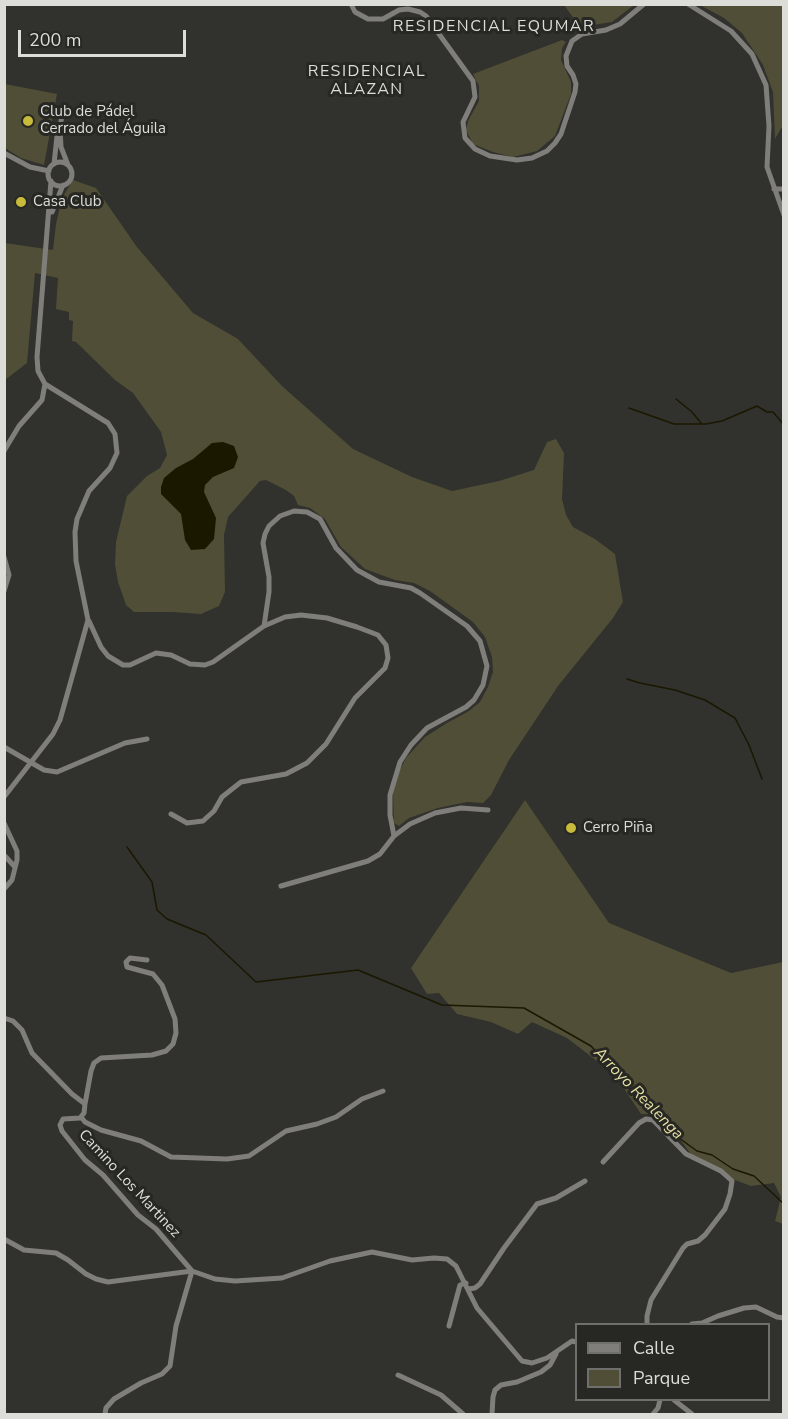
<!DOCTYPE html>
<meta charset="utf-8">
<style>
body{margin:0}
#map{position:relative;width:788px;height:1419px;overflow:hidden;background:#31312d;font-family:"Nunito Sans",sans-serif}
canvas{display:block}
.frame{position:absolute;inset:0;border:6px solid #dcdcd9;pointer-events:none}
.legend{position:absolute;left:575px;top:1323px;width:195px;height:78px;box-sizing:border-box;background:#272723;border:2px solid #6f6f6c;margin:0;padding:8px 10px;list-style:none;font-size:18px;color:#dcdcd9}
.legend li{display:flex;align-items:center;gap:12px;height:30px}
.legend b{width:30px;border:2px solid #6f6f6c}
.scale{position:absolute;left:18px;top:30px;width:168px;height:27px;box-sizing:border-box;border:3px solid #dcdcd9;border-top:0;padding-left:8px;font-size:18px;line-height:21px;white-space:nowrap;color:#dcdcd9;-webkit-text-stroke:4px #272723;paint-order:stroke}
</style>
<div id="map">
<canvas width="788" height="1419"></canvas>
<div class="frame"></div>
<ul class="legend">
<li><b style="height:8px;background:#7f7e7a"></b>Calle</li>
<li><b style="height:16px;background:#504e36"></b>Parque</li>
</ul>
<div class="scale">200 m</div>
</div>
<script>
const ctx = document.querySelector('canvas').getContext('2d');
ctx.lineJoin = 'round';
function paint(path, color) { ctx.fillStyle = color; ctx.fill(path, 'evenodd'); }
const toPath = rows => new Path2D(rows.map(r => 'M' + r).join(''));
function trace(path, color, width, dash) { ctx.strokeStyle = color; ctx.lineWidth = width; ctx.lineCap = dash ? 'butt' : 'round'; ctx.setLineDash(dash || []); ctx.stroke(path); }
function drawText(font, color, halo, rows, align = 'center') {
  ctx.font = font + ' "Nunito Sans",sans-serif'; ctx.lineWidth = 6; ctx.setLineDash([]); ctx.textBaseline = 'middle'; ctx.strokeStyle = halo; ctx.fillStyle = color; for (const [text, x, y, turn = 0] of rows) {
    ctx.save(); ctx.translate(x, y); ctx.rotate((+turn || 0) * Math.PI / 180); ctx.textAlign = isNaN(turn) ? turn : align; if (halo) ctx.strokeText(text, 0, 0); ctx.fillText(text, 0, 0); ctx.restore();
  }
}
const green = toPath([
 [564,5,634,5,612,22,580,27],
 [700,5,783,5,783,125,775,139,773,92,763,65,742,33,724,18],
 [562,40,566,42,562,48,561,60,571,82,571,94,555,136,537,151,513,157,493,152,473,144,466,130,468,121,479,101,479,86,473,74],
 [5,84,57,94,44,165,21,158,5,148],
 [73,180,96,188,137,247,193,313,238,339,282,386,353,449,412,477,452,491,499,481,534,470,547,442,556,439,564,453,562,499,566,515,573,527,595,539,615,554,623,602,613,618,558,686,509,760,491,795,483,803,467,802,438,808,409,818,399,826,394,823,393,794,398,774,406,758,425,737,447,723,469,711,480,702,488,687,493,672,492,657,485,637,473,622,430,591,414,583,395,580,365,569,341,547,325,519,310,508,298,505,294,496,286,490,266,480,260,481,228,517,224,535,225,592,219,606,201,614,172,612,134,612,126,605,118,582,115,564,116,542,127,496,147,476,160,468,167,455,161,432,133,393,115,380,76,342,72,341,73,321,69,320,69,312,56,309,58,278,35,273,27,363,5,380,5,243,53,250,56,224,62,198],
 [525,800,609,923,731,973,783,962,783,1224,775,1221,781,1197,774,1183,751,1186,724,1176,693,1157,661,1114,641,1114,615,1075,567,1038,532,1022,518,1034,491,1022,457,1014,439,993,427,994,411,968]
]);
const water = toPath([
 [223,442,234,446,238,457,234,468,213,477,205,485,204,492,216,518,214,539,205,549,191,550,185,540,181,514,161,494,161,487,164,478,176,468,193,459,212,443]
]);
const stream = toPath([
 [676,399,692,412,701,423],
 [629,408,674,424,706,424,722,421,757,406,767,412,773,412,784,425],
 [627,679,640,683,675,690,705,700,735,718,749,745,762,779],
 [127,847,152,882,157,910,167,919,206,935,256,982,358,970,442,1005,524,1008,591,1046,646,1106,679,1138,697,1151,712,1155,733,1169,754,1176,784,1204]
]);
const minor = toPath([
 [351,4,355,12,368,19,383,19,399,10,408,9,420,12,426,16,473,81,475,97,463,122,465,138,475,149,490,156,517,160,532,158,547,151,555,143,561,134,575,92,576,84,573,75,567,66,566,56,572,41,582,34,606,30,620,24,644,4],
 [688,4,731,31,752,54,766,85,769,126,767,167,784,215],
 [62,114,60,129,61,147,68,165],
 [4,153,30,167,49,171],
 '48 174a12 12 0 1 1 24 0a12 12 0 1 1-24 0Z',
 [54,164,58,127],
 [774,189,784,189],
 [52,212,63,185],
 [4,451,19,426,42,400,45,384],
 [4,557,9,575,4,591],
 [89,621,101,647,108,656,123,665,130,665,156,653,171,655,190,664,205,665,213,662,264,626,285,617,301,615,327,618,357,627,378,635,386,645,388,658,385,668,355,698,326,744,307,763,286,774,241,782,222,797,214,811,203,821,187,823,171,814],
 [264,626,269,592,269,577,263,543,265,534,269,526,280,516,294,511,307,512,320,519,336,548,357,570,379,582,411,588,420,593,467,626,480,641,487,666,483,685,474,700,466,707,427,728,411,745,400,762,390,795,390,815,394,836,380,854,368,861,281,886],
 [4,747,44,770,57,772,125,743,147,739],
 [4,797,53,734,60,720,88,620,76,561,75,532,77,519,89,491,110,468,117,453,115,434,108,423,45,384,38,371,37,357,51,181],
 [4,823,17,851,17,860,12,880,4,889],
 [394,836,410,824,435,813,461,808,488,810],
 [4,855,15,867],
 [4,1018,13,1021,22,1030,32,1053,72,1094,85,1104,84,1113,80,1118,63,1119,60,1125,62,1131,85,1160,103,1175,138,1215,156,1229,192,1271,176,1326,170,1366,162,1374,141,1383,114,1399,106,1408,105,1414],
 [85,1104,91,1071,94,1063,101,1058,152,1055,166,1051,173,1044,176,1033,175,1019,162,985,153,974,127,967,126,962,130,958,147,960],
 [81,1117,85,1122,101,1130,141,1141,171,1157,227,1159,249,1156,286,1131,317,1124,336,1117,362,1099,383,1091],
 [603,1162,639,1123,646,1119,653,1120,686,1154,721,1171,732,1181,730,1194,725,1209,705,1235,698,1241,687,1244,683,1248,651,1300,647,1316,647,1324],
 [4,1239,24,1250,56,1253,68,1260,86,1274,96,1279,108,1282,192,1271,215,1279,235,1281,282,1278,330,1261,372,1252,412,1260,434,1258,447,1259,456,1266,477,1308,522,1361,532,1363,547,1358,572,1341,576,1342],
 [468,1289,475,1288,480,1284,504,1248,537,1204,556,1198,585,1181],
 [692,1324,702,1323,718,1316,744,1308,756,1307,777,1317,784,1318],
 [449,1326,460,1285,466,1283],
 [398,1375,441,1395,463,1414],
 [674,1400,692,1414],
 [492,1414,493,1397,495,1390,501,1385,517,1382,541,1372,550,1365,556,1354],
 [653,1414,658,1408,660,1400]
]);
const markers = [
 [28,121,6,"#c8bb3b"],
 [21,202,6,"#c8bb3b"],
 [571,828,6,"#c8bb3b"]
];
const poiNames = [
 ["Club de Pádel",40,112],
 ["Cerrado del Águila",40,129],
 ["Casa Club",33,202],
 ["Cerro Piña",583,828]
];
const streetNames = [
 ["Camino Los Martinez",129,1184,47]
];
const neighbourhoodNames = [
 ["RESIDENCIAL EQUMAR",494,27],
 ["RESIDENCIAL",367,72],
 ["ALAZAN",367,90]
];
const waterNames = [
 ["Arroyo Realenga",638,1094,46]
];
paint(green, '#504e36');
paint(water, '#1b1800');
trace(stream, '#1b1800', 1.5);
trace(minor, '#7f7e7a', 5);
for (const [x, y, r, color] of markers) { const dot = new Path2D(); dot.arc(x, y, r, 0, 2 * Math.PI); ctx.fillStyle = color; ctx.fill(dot); trace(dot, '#272723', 2); }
drawText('15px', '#dcdcd9', '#272723', poiNames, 'left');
drawText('15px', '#dcdcd9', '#272723', streetNames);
ctx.letterSpacing = '1.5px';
drawText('16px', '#dcdcd9', '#272723', neighbourhoodNames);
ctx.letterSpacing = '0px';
drawText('italic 16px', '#e4dfa3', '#272723', waterNames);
</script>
